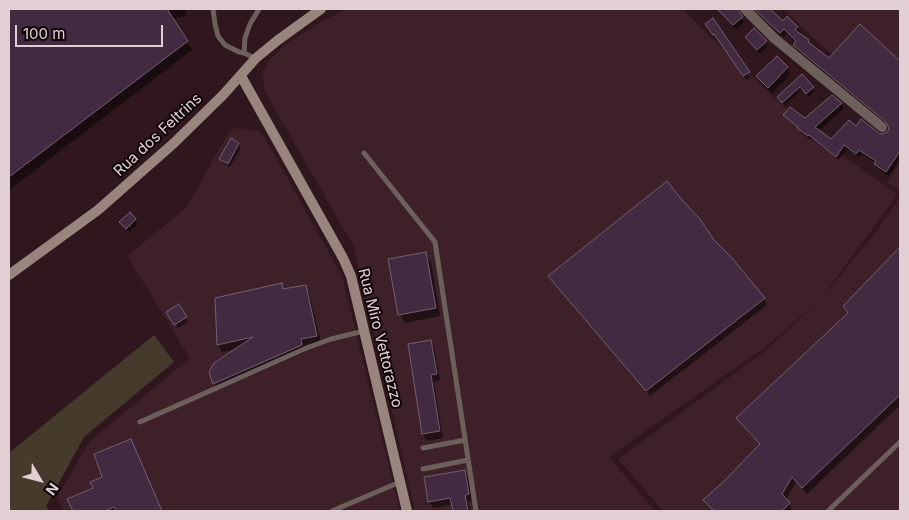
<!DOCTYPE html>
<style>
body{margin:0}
#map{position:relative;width:909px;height:520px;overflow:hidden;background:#2f171d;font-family:Inter,sans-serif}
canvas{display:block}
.frame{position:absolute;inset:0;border:10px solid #e1cfd3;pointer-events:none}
.north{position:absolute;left:15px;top:455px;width:50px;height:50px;-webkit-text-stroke:4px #100608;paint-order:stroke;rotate:127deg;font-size:14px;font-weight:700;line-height:20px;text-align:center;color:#e1cfd3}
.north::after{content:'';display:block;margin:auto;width:18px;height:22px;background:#e1cfd3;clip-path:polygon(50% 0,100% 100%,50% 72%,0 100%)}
.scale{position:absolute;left:15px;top:25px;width:148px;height:22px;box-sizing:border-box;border:2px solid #e1cfd3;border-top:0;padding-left:6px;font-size:15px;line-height:18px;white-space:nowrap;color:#e1cfd3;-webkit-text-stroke:4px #100608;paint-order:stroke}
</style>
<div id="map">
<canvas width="909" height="520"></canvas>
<div class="frame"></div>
<div class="north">N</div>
<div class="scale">100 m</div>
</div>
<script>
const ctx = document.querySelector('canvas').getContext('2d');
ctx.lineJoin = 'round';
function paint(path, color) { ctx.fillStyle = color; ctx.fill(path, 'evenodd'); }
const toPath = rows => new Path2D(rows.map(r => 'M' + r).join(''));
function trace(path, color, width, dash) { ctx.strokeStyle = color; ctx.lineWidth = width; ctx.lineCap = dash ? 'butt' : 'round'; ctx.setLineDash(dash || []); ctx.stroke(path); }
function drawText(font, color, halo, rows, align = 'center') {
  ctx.font = font + ' Inter,sans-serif'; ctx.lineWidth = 4; ctx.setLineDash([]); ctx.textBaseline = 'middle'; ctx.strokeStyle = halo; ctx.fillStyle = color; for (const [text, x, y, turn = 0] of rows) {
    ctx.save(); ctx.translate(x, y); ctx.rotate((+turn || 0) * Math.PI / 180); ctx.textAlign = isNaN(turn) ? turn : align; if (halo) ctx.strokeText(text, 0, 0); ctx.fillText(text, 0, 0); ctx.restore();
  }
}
const built = toPath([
 [346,9,683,9,703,30,789,111,843,156,898,194,819,301,876,232,900,197,900,511,663,511,618,459,765,351,816,304,765,347,609,457,655,511,415,511,354,247,264,90,263,75,267,63,285,45,316,25],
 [783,9,900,9,900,108,823,47],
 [236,128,258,131,264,136,342,276,400,511,63,511,57,497,90,441,190,358,127,256,186,208,229,132],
 [900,163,900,191,887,182]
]);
const green = toPath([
 [154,335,174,362,84,437,46,506,49,511,9,511,9,453]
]);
const shadow = toPath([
 [9,9,187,9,186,16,173,19,192,50,9,190],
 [717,9,743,9,740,15,744,22,736,29],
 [754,9,768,9,783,23,787,18,798,28,800,32,799,34,808,41,811,46,829,60,860,26,900,63,900,159,889,176,878,169,876,163,862,154,859,157,847,149,839,160,812,139,811,140,801,133,799,128,788,119,785,115,805,120,841,104,844,108,819,131,831,141,856,128,881,135,886,134,890,129,890,126,797,50,795,45,796,43,787,33,784,37],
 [707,24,748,73,751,77,746,80],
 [746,37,766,42,768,46,760,54,749,41],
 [787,68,790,75,772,93,762,83,758,77],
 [802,76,815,91,809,97,802,89,785,105,780,101],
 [238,144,241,148,230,167,223,163,221,159],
 [130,214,138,224,129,232,123,226],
 [713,240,764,299,767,305,650,396,554,283,550,277],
 [900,249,900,405,807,494,796,482,786,500,789,504,793,511,713,511,705,500,761,445,741,424,738,418,849,314,844,306],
 [425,253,431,262,440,316,405,323,400,314],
 [281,284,284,290,305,286,309,293,321,343,304,346,306,352,218,390,214,383,239,348,222,352,218,345],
 [178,306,188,322,178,328,168,312],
 [431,342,434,348,440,380,434,382,443,438,427,441,423,434,409,345],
 [134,447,161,511,74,511,69,500,94,489,104,478],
 [465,471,468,478,472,501,468,501,470,511,454,511,453,504,433,508,429,501]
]);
const building = toPath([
 [9,9,167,9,188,41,9,177,9,9],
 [717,9,738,9,740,13,743,17,733,25,717,9],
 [754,9,770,9,783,21,787,16,798,27,795,30,809,40,808,42,829,58,860,24,900,61,900,151,886,172,874,164,876,161,859,150,856,154,844,145,836,157,809,135,808,136,797,128,798,127,783,115,790,107,805,118,832,95,842,103,815,127,831,139,849,120,856,126,861,119,880,134,885,133,888,131,889,128,886,122,793,45,796,41,784,29,780,33,754,9],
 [713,18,750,72,743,76,714,34,713,35,705,24,713,18],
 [754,28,767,41,757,50,745,37,754,28],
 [777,56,788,67,768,88,756,76,777,56],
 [802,74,814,87,806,94,800,87,782,103,777,97,802,74],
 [231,138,239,143,228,164,219,159,231,138],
 [667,181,682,200,700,219,714,240,732,258,765,298,646,391,548,276,667,181],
 [130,212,136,219,126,229,119,222,130,212],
 [900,247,900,395,802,488,792,477,782,494,790,503,782,511,714,511,703,500,723,482,760,444,736,418,848,313,843,306,900,247],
 [426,252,436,308,398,315,388,259,426,252],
 [282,283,283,289,306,285,317,336,301,339,302,345,213,384,209,372,214,363,253,337,217,345,215,298,282,283],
 [179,304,187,317,174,325,166,312,179,304],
 [431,340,437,374,431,375,440,431,422,434,408,344,431,340],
 [131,439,162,511,116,511,114,507,105,511,73,511,67,499,93,488,90,482,102,477,94,454,131,439],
 [465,470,469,494,465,495,468,511,453,511,450,498,428,502,424,477,465,470]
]);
const lane = toPath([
 [213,9,215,24,218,36,225,45,239,52,244,53,255,58],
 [244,53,245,38,250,24,259,9],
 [364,153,435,242,476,511],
 [140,422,309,347,331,339,364,331],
 [423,448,465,440],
 [423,469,468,460],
 [332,511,400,482],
 [828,511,900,442]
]);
const street = toPath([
 [745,9,774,38,882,127]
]);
const secondary = toPath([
 [241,76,343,258,351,276,407,511],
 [9,275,98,210,174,143,223,95,256,58,278,40,321,9]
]);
const streetNames = [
 ["Rua dos Feltrins",158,135,-43],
 ["Rua Miro Vettorazzo",380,338,76]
];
paint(built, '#3e2028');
paint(green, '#453a2b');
paint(shadow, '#0007');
paint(building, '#422b40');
trace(building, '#745f72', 1);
trace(lane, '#6d605c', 5);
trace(street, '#6d605c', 10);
trace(secondary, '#9a857e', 10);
drawText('15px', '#e1cfd3', '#100608', streetNames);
</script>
